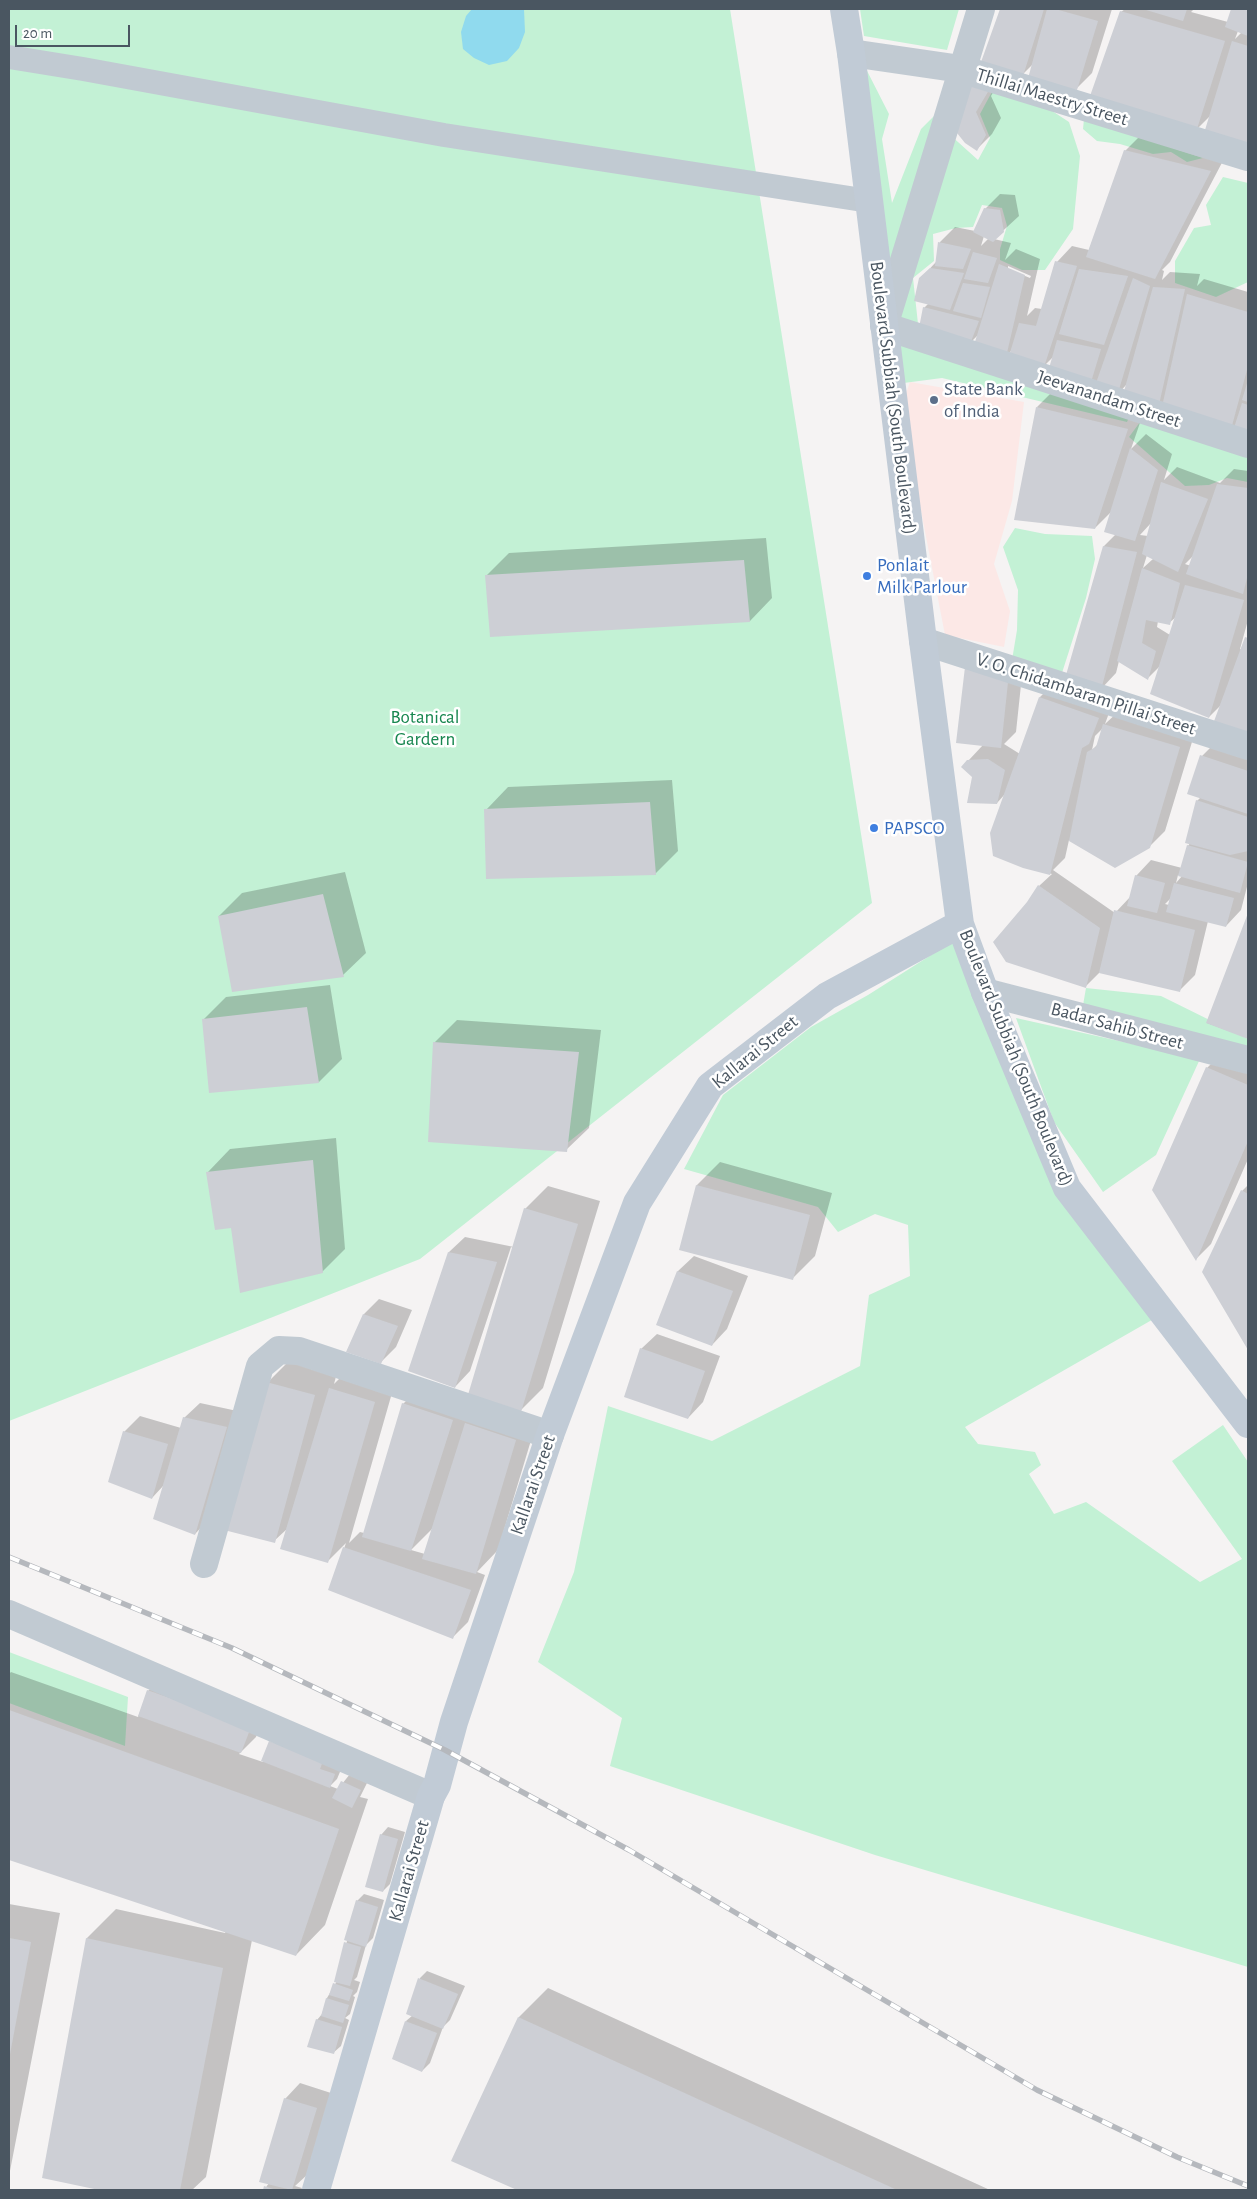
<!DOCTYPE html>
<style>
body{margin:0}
#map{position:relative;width:1257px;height:2199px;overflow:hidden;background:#f5f3f3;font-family:"Alegreya Sans",sans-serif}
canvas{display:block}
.frame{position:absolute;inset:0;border:10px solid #4a5661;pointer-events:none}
.scale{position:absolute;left:15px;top:25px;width:115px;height:22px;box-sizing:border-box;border:2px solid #4a5661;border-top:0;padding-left:6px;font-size:15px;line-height:18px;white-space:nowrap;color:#4a5661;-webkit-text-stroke:4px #fff;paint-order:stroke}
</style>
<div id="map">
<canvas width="1257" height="2199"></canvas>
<div class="frame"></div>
<div class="scale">20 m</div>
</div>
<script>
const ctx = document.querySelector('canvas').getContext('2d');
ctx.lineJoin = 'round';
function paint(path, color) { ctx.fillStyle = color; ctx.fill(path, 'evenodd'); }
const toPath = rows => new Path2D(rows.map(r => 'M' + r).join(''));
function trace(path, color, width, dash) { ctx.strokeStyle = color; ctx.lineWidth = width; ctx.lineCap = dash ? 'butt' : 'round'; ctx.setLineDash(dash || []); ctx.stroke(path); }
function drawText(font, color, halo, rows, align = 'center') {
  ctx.font = font + ' "Alegreya Sans",sans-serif'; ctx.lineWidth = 5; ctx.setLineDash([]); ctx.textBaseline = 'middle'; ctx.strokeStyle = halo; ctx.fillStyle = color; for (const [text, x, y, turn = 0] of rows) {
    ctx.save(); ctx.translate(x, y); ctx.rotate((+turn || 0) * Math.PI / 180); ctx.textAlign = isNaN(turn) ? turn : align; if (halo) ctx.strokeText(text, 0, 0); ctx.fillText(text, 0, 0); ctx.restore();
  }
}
const medical = toPath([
 [910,382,1024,402,1012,501,994,564,1010,611,1004,647,945,635,901,407]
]);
const green = toPath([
 [9,9,730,9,872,903,420,1259,9,1421],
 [860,9,959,9,947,50,864,36],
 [862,61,889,114,882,139,892,203,921,129,936,114,886,303],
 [994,88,1040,103,1069,122,1080,156,1073,229,1045,270,1022,270,1000,260,1000,249,1007,226,1002,208,982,205,973,227,956,228,933,234,934,261,913,278,919,333,889,323,948,133,978,160,990,138,980,114],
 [1084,119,1203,158,1187,162,1171,152,1153,154,1120,144,1097,141,1083,129],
 [1223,177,1248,183,1248,282,1216,297,1175,283,1175,261,1194,228,1211,225,1206,205],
 [891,333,1131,413,1127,422,942,378,896,384],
 [1143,418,1248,449,1248,482,1227,478,1209,485,1185,486,1129,437],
 [1015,528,1045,534,1092,536,1095,559,1086,598,1061,676,1012,660,1017,630,1018,590,1003,547],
 [958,938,1067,1188,1157,1317,965,1427,978,1444,1035,1452,1041,1465,1029,1474,1054,1514,1086,1502,1200,1582,1242,1559,1172,1461,1223,1425,1248,1462,1248,1967,875,1855,610,1766,622,1718,538,1662,574,1572,608,1406,712,1441,860,1366,869,1295,910,1276,908,1225,875,1214,838,1232,818,1207,684,1169,723,1095,811,1027,868,995],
 [1086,988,1161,996,1248,1039,1248,1054,1082,1011],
 [1016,1018,1200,1059,1156,1155,1103,1192,1054,1122],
 [9,1652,128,1697,125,1746,9,1703]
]);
const water = toPath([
 [472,9,524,9,525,32,519,48,507,61,489,65,474,58,463,49,461,32,466,16]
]);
const shadow = toPath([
 [1001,9,1112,9,1092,73,1077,88,1033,64,1023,74,1007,69,991,96,1001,118,992,134,977,149,966,142,983,61],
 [1125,9,1194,9,1191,12,1228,22,1232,9,1248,9,1248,142,1207,129,1211,115,1196,130,1121,12],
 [1238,31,1242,32,1235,39],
 [1141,135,1226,155,1170,262,1162,270,1164,271,1162,280,1170,272,1200,274,1197,286,1204,279,1248,292,1248,434,1230,432,1158,408,1127,384,1117,395,1054,356,1044,366,1013,349,1006,356,980,333,970,343,924,308,928,304,920,279,936,262,940,242,955,227,975,231,985,209,1000,194,1015,195,1019,216,994,239,1011,243,1005,260,1016,249,1040,259,1027,316,1035,308,1042,309,1057,262,1072,246,1089,250,1125,151],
 [984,236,989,238,981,246],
 [1008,266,1031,276,1030,278,1008,269],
 [1052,392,1143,414,1131,449,1146,434,1172,454,1164,480,1177,467,1220,483,1234,469,1248,471,1248,620,1240,649,1242,650,1248,636,1248,734,1221,705,1209,717,1161,665,1148,678,1119,661,1116,673,1101,689,1104,546,1116,534,1112,511,1095,528,1037,407],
 [1151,523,1148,536,1140,535],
 [1195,554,1191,566,1185,564],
 [1147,555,1153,559,1143,568],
 [1176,617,1170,635,1157,627,1158,621,1169,623],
 [766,538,772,598,750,621,486,576,509,553],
 [1023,666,1016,732,1004,744,1020,754,1040,697,1055,682,1113,702,1105,724,1120,710,1195,732,1165,831,1149,847,1069,840,1065,858,1053,870,1115,913,1131,896,1136,876,1151,860,1182,868,1188,846,1190,843,1197,801,1201,797,1202,756,1217,741,1248,751,1248,883,1241,910,1226,926,1208,921,1195,975,1180,990,1100,972,1086,986,1028,903,1039,886,1052,874,1024,867,1005,794,997,803,973,776,968,761,983,745,966,668],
 [1103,728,1099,743,1092,750,1095,736],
 [1178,875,1182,876,1176,883],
 [1171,898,1169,905,1165,904],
 [672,780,678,851,655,874,486,810,508,787],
 [345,872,366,953,343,975,219,916,242,893],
 [1248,916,1248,1038,1207,1023],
 [330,985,342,1059,319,1082,203,1020,226,997],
 [457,1020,601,1030,589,1128,566,1150,434,1043],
 [1223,1052,1248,1064,1248,1159,1211,1244,1196,1259,1207,1068],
 [336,1138,345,1249,322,1272,232,1226,208,1172,230,1149],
 [720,1162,832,1193,815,1256,792,1279,680,1249,697,1185],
 [1248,1185,1248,1347,1203,1272,1242,1191],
 [548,1186,600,1201,543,1388,520,1411,538,1417,498,1550,477,1572,485,1575,468,1622,453,1637,330,1589,346,1543,327,1562,287,1529,274,1541,267,1383,290,1360,337,1373,334,1384,352,1366,396,1379,349,1543,360,1532,364,1533,403,1404,426,1381,469,1396,513,1248,511,1247,470,1371,455,1387,449,1252,465,1237,514,1247,525,1209],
 [475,1398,472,1417,467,1422],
 [433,1528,425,1554,411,1550],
 [694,1256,748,1276,727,1329,712,1345,658,1324,678,1271],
 [379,1299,412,1310,396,1347,381,1362,347,1351,364,1314],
 [657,1334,720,1356,703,1402,688,1418,641,1349],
 [200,1403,242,1412,210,1518,195,1534,164,1485,152,1498,124,1432,140,1416,181,1428,184,1418],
 [11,1672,138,1717,148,1691,164,1675,266,1712,256,1737,239,1754,263,1762,270,1742,342,1767,337,1779,330,1786,338,1789,350,1774,367,1783,360,1797,368,1799,325,1925,296,1955,252,1940,206,2177,192,2190,105,2190,44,2177,87,1938,116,1909,225,1933,226,1931,9,1858,9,1674],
 [388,1827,405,1832,390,1884,383,1891,381,1835],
 [364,1894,384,1900,373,1938,366,1945,357,1977,354,1980,360,1982,357,1992,353,1996,355,1997,350,2014,345,2018,349,2020,341,2046,333,2053,317,2020,322,2014,327,1998,337,1981,357,1901],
 [9,1904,60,1913,9,2176],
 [427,1971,465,1986,450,2020,443,2027,430,2063,422,2071,406,2021,413,2015,408,2013,420,1978],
 [548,1988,990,2190,520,2190,453,2160,519,2017],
 [300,2083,331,2093,307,2175,295,2186,302,2188,301,2190,264,2190,269,2183,285,2099]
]);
const building = toPath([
 [1000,9,1044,9,1023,76,981,62],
 [1047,9,1055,9,1098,21,1077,90,1027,82],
 [1143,9,1187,9,1183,21],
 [1231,9,1248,9,1248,36,1225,27],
 [1120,11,1225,41,1196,132,1090,96],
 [1232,41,1248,46,1248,143,1205,130],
 [963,80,992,85,976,112,986,135,977,151,965,143,949,123],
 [1124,150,1211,171,1155,279,1086,257],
 [984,208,1000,210,1004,232,993,242,973,232],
 [938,242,971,249,963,269,935,266],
 [973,252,997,258,988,283,964,279],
 [1055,261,1077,266,1044,367,1009,356,1019,323,1036,326],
 [999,264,1025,275,1006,357,974,345],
 [930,268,964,273,950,310,914,301,919,278],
 [1079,269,1128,276,1104,345,1059,334],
 [1133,278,1150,286,1117,396,1095,386],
 [963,283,990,287,981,318,953,311],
 [1153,287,1185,289,1158,409,1123,395],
 [1187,294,1248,312,1248,366,1230,433,1162,407],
 [923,307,979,321,970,344,919,328],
 [1057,340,1101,349,1088,392,1048,372],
 [1248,380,1248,402,1242,400],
 [1242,403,1248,405,1248,435,1233,431],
 [1036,407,1128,429,1095,529,1014,520],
 [1130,448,1158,470,1135,541,1104,532],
 [1161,482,1208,499,1178,572,1142,554],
 [1217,484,1248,488,1248,574,1243,594,1186,574],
 [1103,546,1137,552,1101,690,1066,675],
 [744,560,750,622,490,637,485,575],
 [1142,568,1180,583,1170,625,1146,620,1142,643,1156,651,1148,680,1117,661],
 [1185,585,1244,600,1209,718,1150,694],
 [1245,637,1248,638,1248,735,1213,724],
 [965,667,1008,682,1001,748,956,743],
 [1039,697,1099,718,1089,744,1082,748,1050,875,1023,868,993,856,990,833],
 [1103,724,1180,747,1150,848,1115,868,1069,841,1087,752,1096,747],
 [1200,755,1248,771,1248,814,1187,794],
 [988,759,1005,770,997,804,967,803,972,777,961,767,967,760],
 [1196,800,1248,817,1248,851,1230,855,1185,843],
 [650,802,656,875,486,879,484,809],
 [1187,845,1248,862,1240,893,1178,876],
 [1135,875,1165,883,1157,913,1127,906],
 [1174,883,1234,898,1226,927,1166,912],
 [1038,885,1100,928,1086,988,1006,962,993,942,1027,902],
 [323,894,344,977,232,992,218,916],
 [1114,910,1195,930,1180,992,1099,973],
 [1248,913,1248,1039,1206,1023],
 [307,1007,319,1083,209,1093,202,1019],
 [433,1042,579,1052,567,1152,428,1142],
 [1206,1067,1248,1085,1248,1141,1196,1261,1152,1190],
 [313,1160,323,1273,240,1293,231,1228,215,1230,206,1172],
 [696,1185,810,1215,793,1280,679,1250],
 [1241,1190,1248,1194,1248,1350,1202,1272],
 [524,1208,578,1224,521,1412,467,1398],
 [448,1252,497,1262,455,1388,408,1371],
 [677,1271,733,1291,712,1346,656,1325],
 [363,1314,398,1326,381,1364,346,1352],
 [640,1348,705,1371,688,1419,624,1397],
 [266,1382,315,1395,275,1543,224,1530],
 [329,1388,375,1402,328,1563,280,1549],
 [402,1403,453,1420,411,1551,362,1537],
 [183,1417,227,1427,195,1535,153,1519],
 [465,1423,516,1440,476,1574,422,1559],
 [123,1431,168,1444,152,1499,108,1482],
 [343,1547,471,1590,453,1639,328,1590],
 [147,1690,251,1727,241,1753,138,1716],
 [9,1710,339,1829,296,1956,9,1860],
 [269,1741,323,1761,320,1769,335,1774,330,1788,261,1761],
 [341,1781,361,1790,352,1808,332,1798],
 [380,1834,398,1839,383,1892,365,1887],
 [356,1900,378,1907,366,1947,344,1940],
 [9,1938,31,1942,10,2054,9,2054],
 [86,1938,223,1968,180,2190,99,2190,42,2178],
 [344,1942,361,1947,350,1986,334,1982],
 [418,1978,458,1994,443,2029,406,2014],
 [333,1983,353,1990,349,2001,329,1995],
 [326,1998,349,2005,343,2023,321,2016],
 [518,2017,897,2190,517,2190,451,2161],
 [316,2019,342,2027,334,2054,307,2047],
 [405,2021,437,2033,422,2072,392,2059],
 [284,2098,317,2108,292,2190,259,2182],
 [264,2186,276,2190,263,2190]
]);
const lane = toPath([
 [9,57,83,69,444,135,869,201]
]);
const street = toPath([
 [981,9,884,326,1248,444],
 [851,53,961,69,1248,157],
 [923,641,1248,746],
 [985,992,1248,1060],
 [204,1564,260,1366,279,1350,299,1351,550,1435],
 [9,1614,431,1796]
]);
const secondary = toPath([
 [844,9,851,53,923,641,960,924,985,992,1067,1188,1248,1424],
 [316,2190,431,1796,437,1785,454,1722,550,1435,637,1203,710,1086,827,996,960,924]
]);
const rail = toPath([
 [9,1557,232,1648,445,1750,629,1850,1037,2090,1177,2157,1248,2186]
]);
const markers = [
 [934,400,5,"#5c6f8a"],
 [867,576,5,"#3f7fe0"],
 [874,828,5,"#3f7fe0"]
];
const streetNames = [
 ["Thillai Maestry Street",1052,97,17],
 ["Boulevard Subbiah (South Boulevard)",893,398,83],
 ["Jeevanandam Street",1109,399,18],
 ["V. O. Chidambaram Pillai Street",1086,694,18],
 ["Badar Sahib Street",1117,1026,15],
 ["Kallarai Street",755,1052,-39],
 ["Boulevard Subbiah (South Boulevard)",1016,1058,68],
 ["Kallarai Street",533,1485,-71],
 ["Kallarai Street",409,1871,-74]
];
const serviceNames = [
 ["State Bank",944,389],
 ["of India",944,411]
];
const shopNames = [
 ["Ponlait",877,565],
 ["Milk Parlour",877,587],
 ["PAPSCO",884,828]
];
const parkNames = [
 ["Botanical",425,717],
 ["Gardern",425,739]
];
paint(medical, '#fce8e6');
paint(green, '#c3f1d5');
paint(water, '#90daee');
paint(shadow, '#0003');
paint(building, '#cdcfd5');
trace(lane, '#c1cad2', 24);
trace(street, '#c1cad2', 28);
trace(secondary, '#c1cbd6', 28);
trace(rail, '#b5b8bd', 5.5);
trace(rail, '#fff', 4, [11]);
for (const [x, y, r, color] of markers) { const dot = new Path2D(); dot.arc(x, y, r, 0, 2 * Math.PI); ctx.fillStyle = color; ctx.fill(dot); trace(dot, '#fff', 2); }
drawText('19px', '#4a5661', '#fff', streetNames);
drawText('19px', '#4e5e75', '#fff', serviceNames, 'left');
drawText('19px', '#366cbe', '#fff', shopNames, 'left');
drawText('19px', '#17864f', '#fff', parkNames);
</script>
